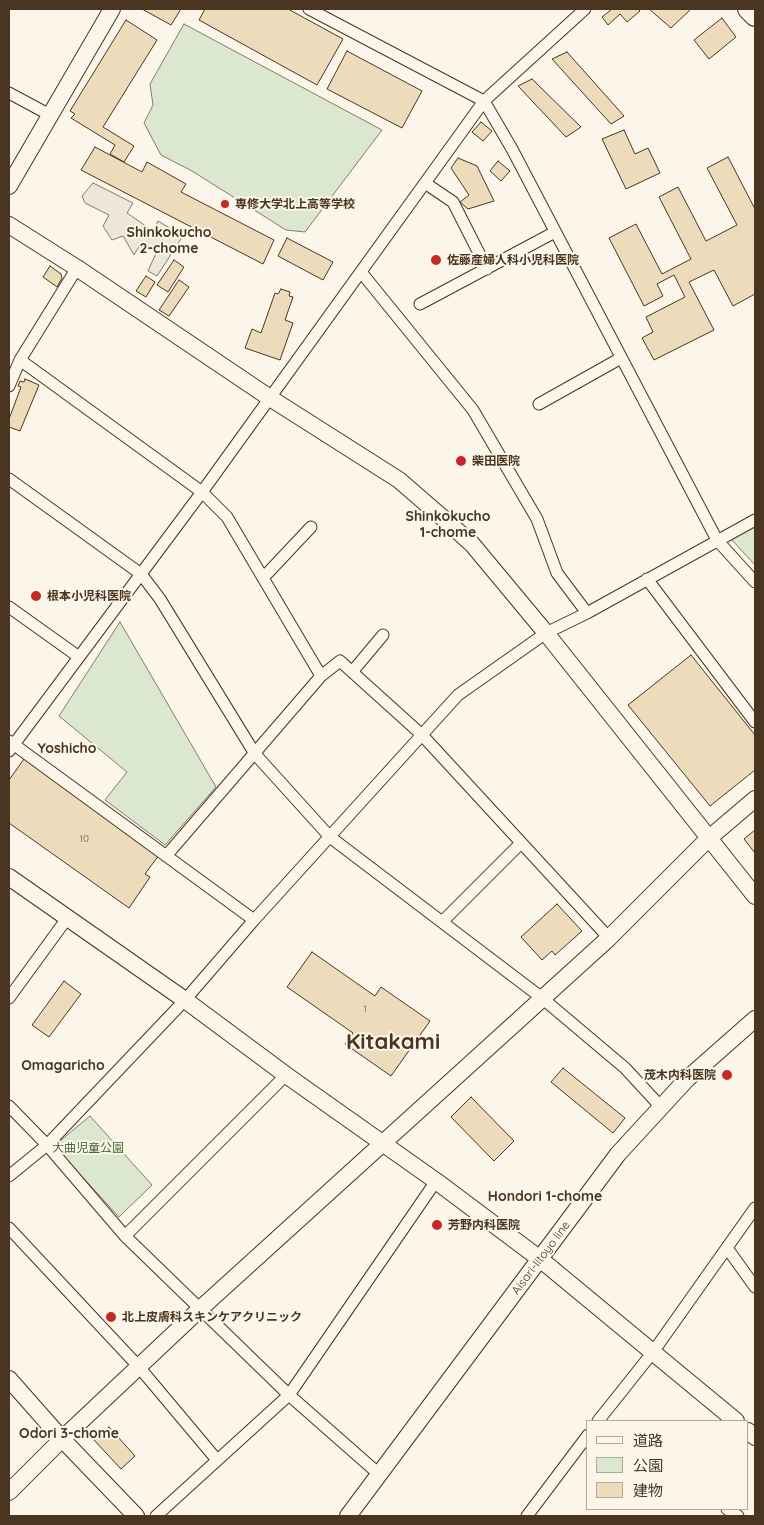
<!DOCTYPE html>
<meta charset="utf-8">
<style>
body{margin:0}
#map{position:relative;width:764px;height:1525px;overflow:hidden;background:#fbf6e9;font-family:Quicksand,"Noto Sans JP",sans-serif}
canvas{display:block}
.frame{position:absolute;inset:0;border:10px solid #4a3520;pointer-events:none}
.legend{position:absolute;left:586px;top:1420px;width:162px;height:90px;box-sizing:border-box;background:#fbf6e9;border:1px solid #b4a999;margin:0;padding:6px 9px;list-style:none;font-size:15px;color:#4a3520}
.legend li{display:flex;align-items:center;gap:10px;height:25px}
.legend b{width:25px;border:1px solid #b4a999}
</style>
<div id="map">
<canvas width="764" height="1525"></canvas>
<div class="frame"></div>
<ul class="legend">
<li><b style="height:6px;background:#fbf6e9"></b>道路</li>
<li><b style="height:14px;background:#dce7d0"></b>公園</li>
<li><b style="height:14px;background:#ecdcbc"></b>建物</li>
</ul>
</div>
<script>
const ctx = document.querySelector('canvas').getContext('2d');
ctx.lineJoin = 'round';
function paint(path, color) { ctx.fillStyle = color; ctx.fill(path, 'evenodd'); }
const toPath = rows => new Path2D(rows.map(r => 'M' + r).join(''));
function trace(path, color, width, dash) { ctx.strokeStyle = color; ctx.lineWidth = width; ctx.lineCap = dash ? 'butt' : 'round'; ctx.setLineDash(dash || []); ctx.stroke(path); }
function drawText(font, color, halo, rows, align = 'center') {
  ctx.font = font + ' Quicksand,"Noto Sans JP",sans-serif'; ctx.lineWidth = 4; ctx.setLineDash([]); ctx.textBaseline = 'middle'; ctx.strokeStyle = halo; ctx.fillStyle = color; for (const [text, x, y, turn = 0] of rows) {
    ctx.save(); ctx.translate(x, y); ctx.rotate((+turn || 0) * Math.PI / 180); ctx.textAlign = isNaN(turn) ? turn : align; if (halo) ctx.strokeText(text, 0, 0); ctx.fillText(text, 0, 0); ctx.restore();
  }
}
const green = toPath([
 [184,24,382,130,305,232,286,230,192,171,161,155,144,123,153,105,150,84,184,24],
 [755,527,755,565,731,539,755,527],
 [120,622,216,787,165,845,105,800,127,772,59,716,120,622],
 [90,1116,152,1185,119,1217,54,1146,90,1116]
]);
const parking = toPath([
 [93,183,133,203,127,213,153,231,158,221,183,236,157,276,148,271,157,251,142,242,134,255,123,236,112,240,103,226,109,215,85,203,82,196,93,183]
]);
const building = toPath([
 [142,9,181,9,171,25,142,9],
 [205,9,288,9,343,39,317,85,199,20,205,9],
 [612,9,638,9,640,11,627,22,620,14,608,25,602,17,612,9],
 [649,9,691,9,671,28,649,9],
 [722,18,736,37,709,59,694,40,722,18],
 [126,20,157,40,103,127,134,146,124,162,110,154,115,145,71,118,75,114,70,111,126,20],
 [347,51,422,91,402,128,327,89,347,51],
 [567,52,624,116,611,124,552,59,567,52],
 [532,79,581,127,566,137,518,86,532,79],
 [481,122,492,131,483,141,472,132,481,122],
 [624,130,635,154,648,148,660,173,626,189,602,139,624,130],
 [95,147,142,172,147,162,186,184,181,192,274,240,263,264,81,170,95,147],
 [728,157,755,209,755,294,733,306,714,270,689,282,714,330,654,360,642,338,653,332,646,317,685,297,674,275,657,284,663,296,644,306,609,238,636,224,662,274,691,259,659,197,678,187,706,241,737,225,707,168,728,157],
 [458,158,477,166,494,201,468,209,460,202,469,195,451,168,458,158],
 [498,161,510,171,501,181,490,171,498,161],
 [287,238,333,262,323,280,278,256,287,238],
 [174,260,184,267,168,292,157,285,174,260],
 [50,266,61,274,62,278,57,287,43,277,50,266],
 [146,276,155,282,146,297,136,291,146,276],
 [179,280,189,287,169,316,159,310,179,280],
 [281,289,290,292,289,296,293,297,285,320,293,323,280,360,245,348,252,329,261,333,275,293,278,294,281,289],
 [25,379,39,385,20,431,9,427,9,419,21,387,18,386,20,381,24,382,25,379],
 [691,655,755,735,755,770,710,806,628,705,691,655],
 [24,759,159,855,145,874,150,877,129,908,9,823,9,780,24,759],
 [755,830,755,853,744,839,755,830],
 [557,904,582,931,555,955,552,951,542,960,521,937,557,904],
 [312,952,375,996,381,987,430,1021,391,1076,345,1044,353,1033,287,987,312,952],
 [64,981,81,994,49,1037,32,1025,64,981],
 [563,1068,625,1118,613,1133,551,1082,563,1068],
 [471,1097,514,1141,494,1161,451,1117,471,1097],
 [109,1427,135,1456,121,1469,94,1440,109,1427]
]);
const street = toPath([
 [309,9,484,101,512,149,717,540,755,582],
 [9,93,50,115],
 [425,183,453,202,487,269],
 [361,272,473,410,537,519,557,573,587,613],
 [420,304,555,232],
 [20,360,202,492,227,517,321,676],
 [9,386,20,360,77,268],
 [539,404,621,358],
 [9,479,141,574,160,599,255,754,330,837,542,998,625,1068,661,1107],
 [263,578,311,527],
 [647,579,755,722],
 [9,607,79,657],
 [352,672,383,635],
 [9,741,254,920],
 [9,751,202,492,484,101,585,9],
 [166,856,321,676,340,661,422,735,609,938],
 [442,922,521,843],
 [9,998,68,917],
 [9,1106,47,1145,125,1236,289,1395,380,1475],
 [9,1176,47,1145,185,1000,254,920,458,695,546,633,587,613,755,520],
 [9,1228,139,1367,217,1460],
 [125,1236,286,1075],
 [727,1248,755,1287],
 [598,1421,653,1352,755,1208],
 [727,1509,738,1516],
 [156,1516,289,1395,436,1181],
 [527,1516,588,1435]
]);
const secondary = toPath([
 [9,186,112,9],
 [9,225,77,268,270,398,399,480,444,519,472,544,546,633,755,896],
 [9,877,185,1000,286,1075,436,1181,540,1259,736,1421],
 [9,1379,62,1439,136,1516],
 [748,1431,755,1437],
 [9,1492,62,1439,200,1309,609,938,708,839,755,799],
 [348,1516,618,1154,687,1079,755,1019]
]);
const highway = toPath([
 [748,9,755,16]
]);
const markers = [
 [225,204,5,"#c62828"],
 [436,260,6,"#c62828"],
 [461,461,6,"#c62828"],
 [36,596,6,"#c62828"],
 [727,1075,6,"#c62828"],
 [437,1225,6,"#c62828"],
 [111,1317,6,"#c62828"]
];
const numberNames = [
 ["10",84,839],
 ["1",365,1009]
];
const poiNames = [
 ["専修大学北上高等学校",235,204],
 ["佐藤産婦人科小児科医院",447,260],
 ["柴田医院",472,461],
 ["根本小児科医院",47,596],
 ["茂木内科医院",716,1075,"right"],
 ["芳野内科医院",448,1225],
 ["北上皮膚科スキンケアクリニック",122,1317]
];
const parkNames = [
 ["大曲児童公園",88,1148]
];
const streetNames = [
 ["Aisari-Iitoyo line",541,1258,-53]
];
const neighbourhoodNames = [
 ["Shinkokucho",169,233],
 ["2-chome",169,249],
 ["Shinkokucho",448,517],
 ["1-chome",448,533],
 ["Yoshicho",67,749],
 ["Omagaricho",63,1066],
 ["Hondori 1-chome",545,1197],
 ["Odori 3-chome",69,1434]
];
const townNames = [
 ["Kitakami",393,1042]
];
paint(green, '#dce7d0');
trace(green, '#887966', 1);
paint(parking, '#ede7d9');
trace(parking, '#887966', 1);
paint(building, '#ecdcbc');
trace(building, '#4a3520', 1);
trace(street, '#4a3520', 13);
trace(secondary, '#4a3520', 18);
trace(highway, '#4a3520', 22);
trace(street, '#fbf6e9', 11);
trace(secondary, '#fbf6e9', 16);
trace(highway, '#fbf6e9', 20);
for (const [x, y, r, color] of markers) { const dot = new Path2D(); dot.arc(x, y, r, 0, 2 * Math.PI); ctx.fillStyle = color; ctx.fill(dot); trace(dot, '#fbf6e9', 2); }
drawText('10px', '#725f47', null, numberNames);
drawText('bold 12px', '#4a3520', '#fbf6e9', poiNames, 'left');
drawText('12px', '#436837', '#fbf6e9', parkNames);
drawText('12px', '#4a3520', '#fbf6e9', streetNames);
drawText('bold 14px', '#4a3520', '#fbf6e9', neighbourhoodNames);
drawText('bold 22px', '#4a3520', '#fbf6e9', townNames);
</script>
